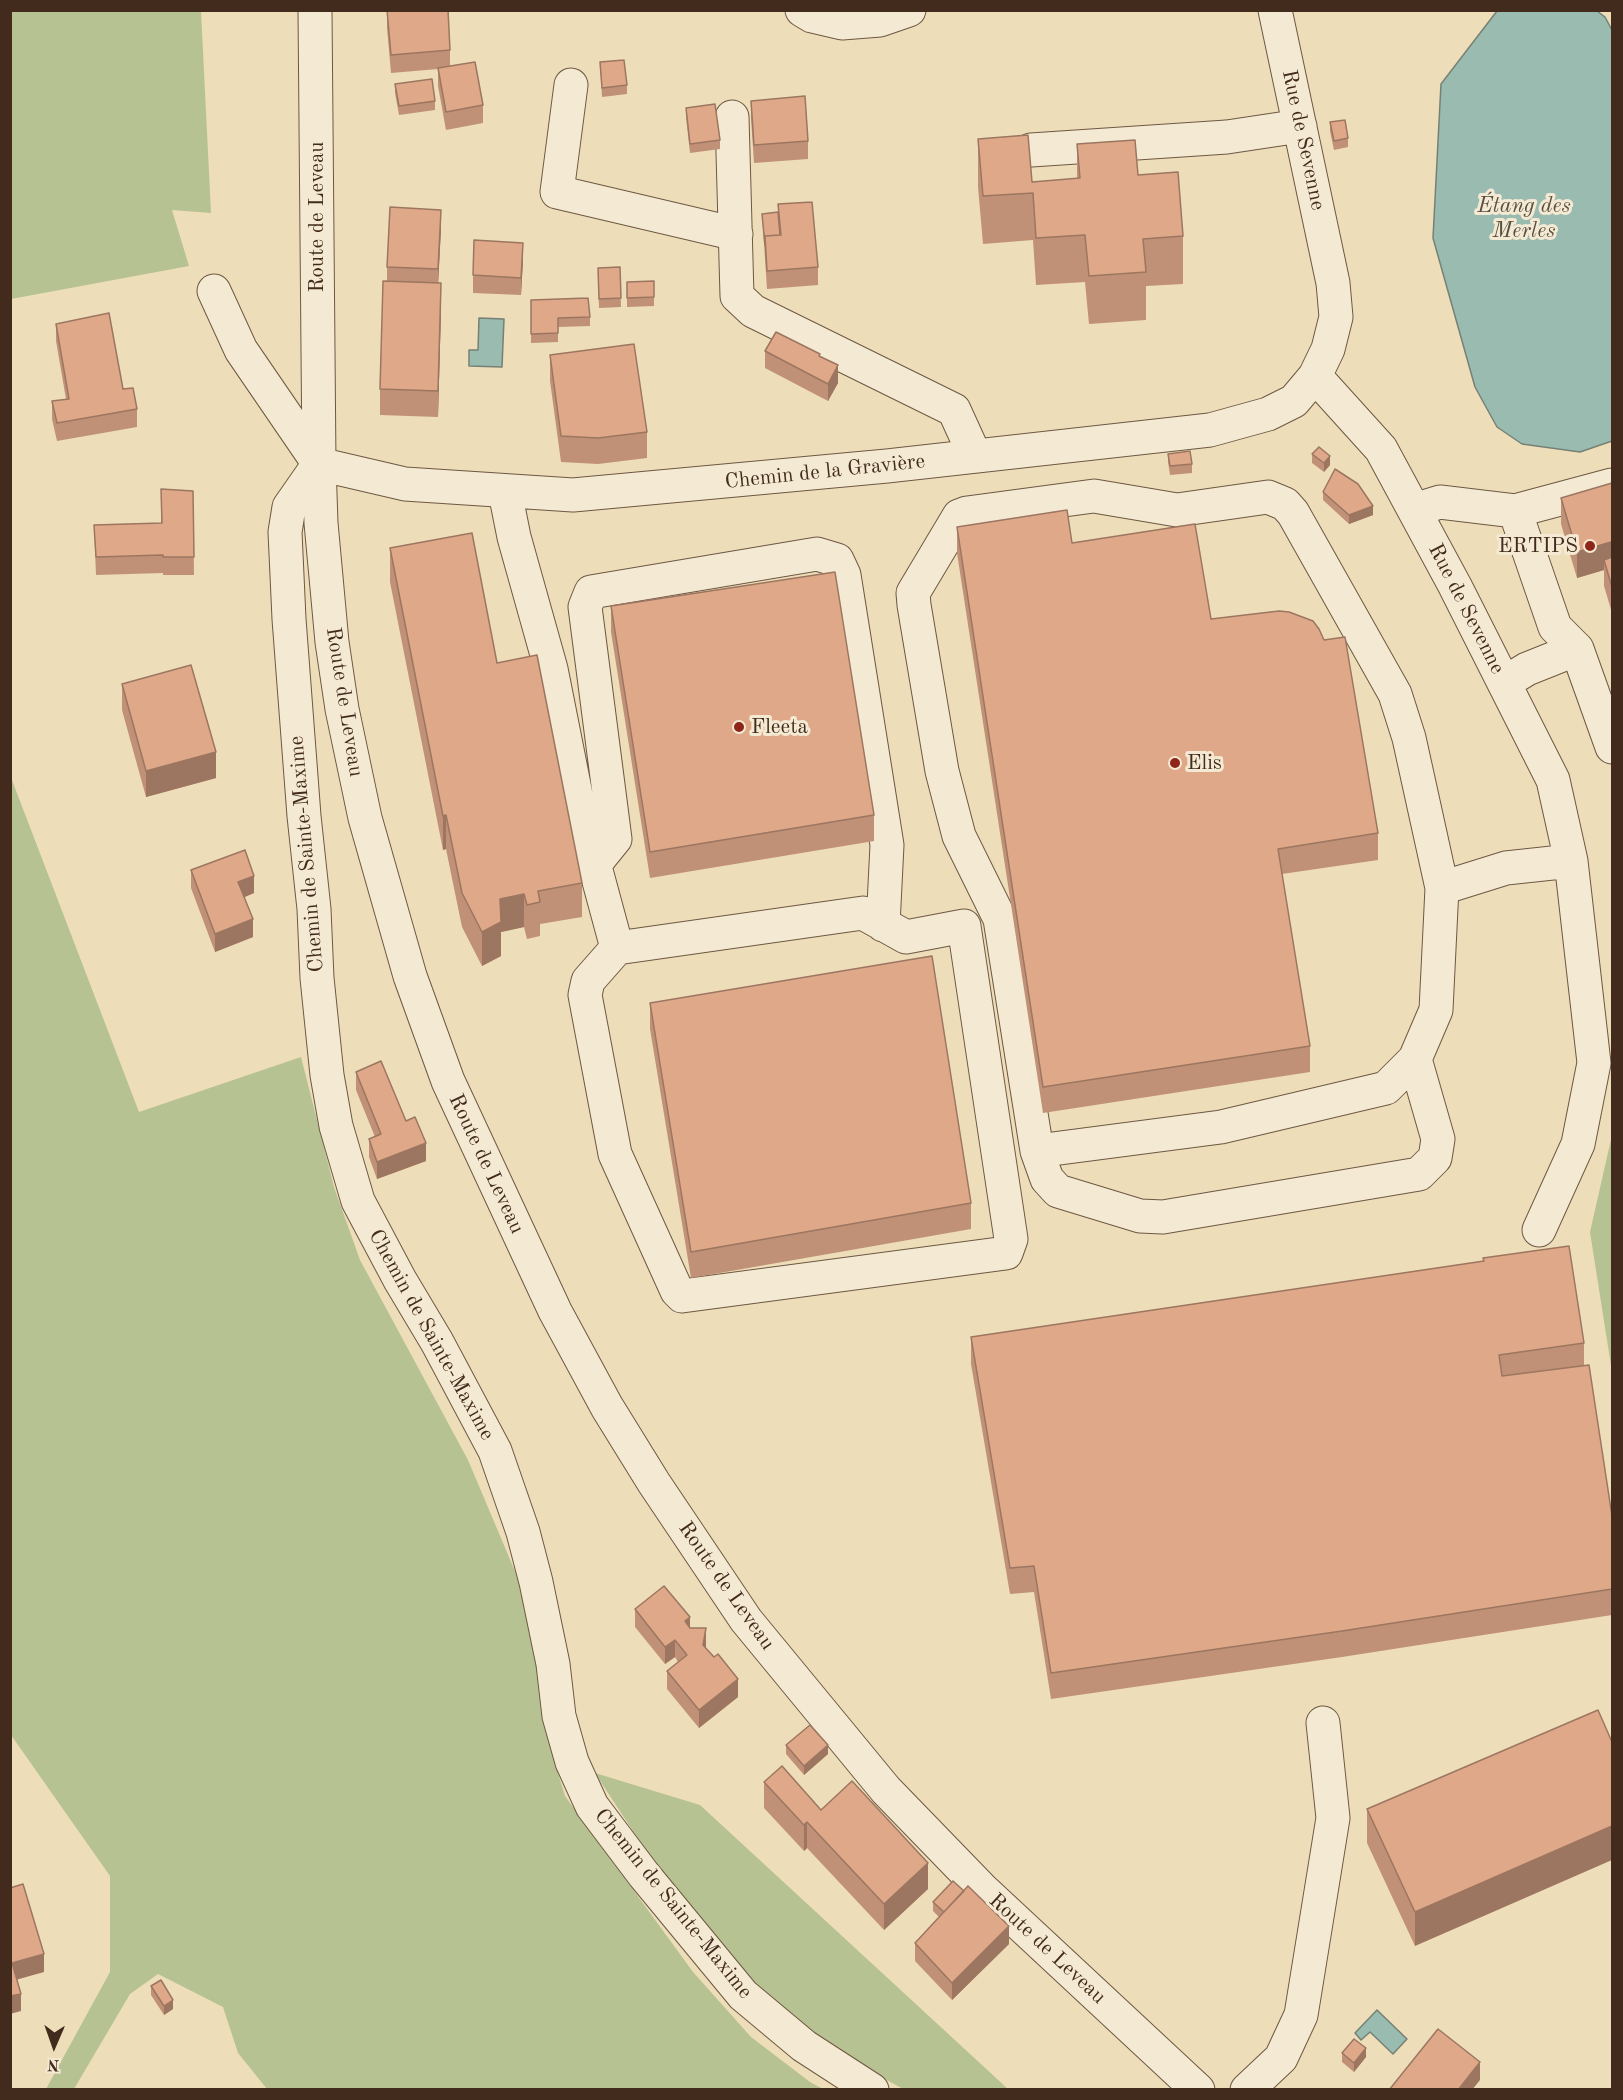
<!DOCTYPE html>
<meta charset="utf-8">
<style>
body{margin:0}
#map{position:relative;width:1623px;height:2100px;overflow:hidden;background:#eeddb9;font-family:"Old Standard TT",serif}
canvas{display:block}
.frame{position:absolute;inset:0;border:12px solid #422b1c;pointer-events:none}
.north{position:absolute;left:24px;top:2016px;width:60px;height:60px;-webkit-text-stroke:4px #f4e9d2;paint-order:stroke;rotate:182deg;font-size:16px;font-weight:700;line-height:24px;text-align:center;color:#422b1c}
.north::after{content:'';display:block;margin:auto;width:21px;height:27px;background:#422b1c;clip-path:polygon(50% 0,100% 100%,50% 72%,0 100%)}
</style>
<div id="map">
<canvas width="1623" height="2100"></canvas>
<div class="frame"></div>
<div class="north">N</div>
</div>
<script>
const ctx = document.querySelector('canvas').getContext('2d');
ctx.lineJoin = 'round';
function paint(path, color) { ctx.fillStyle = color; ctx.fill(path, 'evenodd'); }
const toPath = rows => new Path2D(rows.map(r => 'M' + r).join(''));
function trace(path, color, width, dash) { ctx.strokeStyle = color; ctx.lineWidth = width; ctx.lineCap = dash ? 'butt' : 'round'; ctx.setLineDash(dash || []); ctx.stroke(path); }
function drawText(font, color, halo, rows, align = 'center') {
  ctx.font = font + ' "Old Standard TT",serif'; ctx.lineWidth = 6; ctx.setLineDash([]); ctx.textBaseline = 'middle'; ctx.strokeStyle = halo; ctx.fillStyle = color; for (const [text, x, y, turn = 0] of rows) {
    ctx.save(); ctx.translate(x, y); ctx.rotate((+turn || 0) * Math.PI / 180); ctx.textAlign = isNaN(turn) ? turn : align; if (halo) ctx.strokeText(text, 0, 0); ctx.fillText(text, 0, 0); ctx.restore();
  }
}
const green = toPath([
 [11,10,201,11,211,213,172,210,189,266,11,299],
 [10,775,139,1112,301,1057,334,1187,360,1260,468,1460,517,1576,534,1650,551,1750,565,1796,693,1972,751,2037,810,2082,823,2089,267,2089,238,2053,223,2007,158,1974,130,1994,74,2089,46,2089,110,1972,110,1876,11,1735],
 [1612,1135,1612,1372,1590,1232],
 [595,1773,700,1805,1008,2089,903,2089,804,2034,724,1962,659,1871]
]);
const water = toPath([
 [1497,11,1597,11,1605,17,1612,30,1612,441,1580,452,1522,444,1497,427,1475,387,1433,238,1441,84,1497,11],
 [479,318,504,319,502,367,469,366,469,350,478,350,479,318],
 [1377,2010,1407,2039,1393,2054,1370,2032,1361,2040,1355,2033,1377,2010]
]);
const minor = toPath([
 [315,10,319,464,321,523,332,642,342,709,365,818,410,976,448,1081,555,1311,607,1407,654,1483,746,1620,886,1790,981,1888,1198,2090],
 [802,10,812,16,842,23,880,20,909,10],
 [571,85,557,192,736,234],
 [732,117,737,296,753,311,954,410,975,456],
 [1031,150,1227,137,1300,126],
 [214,291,241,350,319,464],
 [1315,376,1381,449,1455,586,1553,780,1571,861,1594,1063,1578,1144,1539,1230],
 [319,464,289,507,285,532,289,619,304,816,314,909,317,978,327,1075,336,1126,358,1201,400,1280,437,1342,495,1451,523,1532,536,1582,553,1664,559,1716,572,1762,592,1806,644,1875,743,1995,804,2046,872,2090],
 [319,464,405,484,573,495,887,466,1210,430,1268,414,1294,401,1315,376,1328,349,1336,317,1333,283,1275,10],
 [505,492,514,537,551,669,577,800,617,948,863,913,906,937,964,926,1011,1239,1006,1253,682,1296,677,1291,615,1154,585,995,588,981,617,948],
 [1414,510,1440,502,1515,511,1612,485],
 [1515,511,1555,627,1577,649,1612,747],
 [1504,683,1527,669,1577,649],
 [594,865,615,839,585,607,591,592,817,554,837,560,844,575,887,845,883,925],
 [1442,888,1436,1010,1415,1059,1386,1088,1221,1127,1037,1151,1000,919,959,836,942,771,914,605,913,593,959,516,967,513,1094,496,1177,510,1268,497,1285,504,1293,513,1395,694,1409,738,1442,888,1506,868,1571,861],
 [1037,1151,1047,1179,1058,1191,1140,1216,1163,1217,1419,1174,1435,1158,1438,1139,1415,1059],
 [1247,2090,1281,2058,1301,2015,1333,1818,1323,1723]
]);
const wall = toPath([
 [387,10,450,50,450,66,483,105,483,123,446,130,438,86,438,69,391,73,387,28],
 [600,62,627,85,627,94,602,97],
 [395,84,435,101,435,110,399,115,395,93],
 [751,101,808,141,808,159,754,163,751,118],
 [686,108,720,140,720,149,690,153,686,117],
 [1330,122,1348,138,1348,147,1334,150,1330,131],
 [978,139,1032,182,1077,179,1077,144,1138,175,1183,236,1183,284,1146,286,1146,320,1089,324,1085,282,1036,285,1033,240,983,244,978,187],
 [778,204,818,267,818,285,767,289,762,214,778,212],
 [441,228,438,283,441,309,438,417,380,415,380,389,387,281,387,267],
 [523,260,521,295,473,293,473,275],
 [620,267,621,307,599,308,598,268],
 [627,282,654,297,654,306,627,307],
 [531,300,590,317,590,326,558,327,558,342,531,343],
 [56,324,123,389,137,409,137,427,57,441,52,419,52,401,66,399,56,341],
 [765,351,820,357,838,383,828,401,765,368],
 [550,355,647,432,647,458,598,464,561,462,550,381],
 [1168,454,1192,464,1192,473,1170,475,1168,462],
 [1312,454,1330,465,1324,472,1312,463],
 [1612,483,1612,613,1604,586,1604,570,1577,578,1561,524,1561,498],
 [161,489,193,491,194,575,163,575,163,573,96,575,94,525,161,523],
 [1323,492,1373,515,1349,524,1323,500],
 [957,527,1072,543,1211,619,1378,833,1378,860,1282,874,1310,1046,1310,1072,1043,1113,957,553],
 [390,548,497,663,582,883,582,917,540,924,540,936,527,939,524,927,501,932,501,956,482,966,462,927,446,849,443,850,390,582],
 [611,606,874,815,874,841,650,878,611,632],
 [122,684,216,778,146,797,122,710],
 [191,870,254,893,244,897,253,937,215,952,191,888],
 [650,1003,971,1203,971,1229,691,1278,650,1029],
 [356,1072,406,1121,426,1161,377,1179,369,1157,369,1139,375,1137,356,1090],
 [1483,1258,1584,1343,1584,1365,1612,1516,1612,1615,1342,1657,1051,1699,1034,1592,1010,1594,971,1364,971,1337,1483,1261],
 [635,1609,690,1617,690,1628,706,1646,706,1648,738,1697,699,1728,667,1689,667,1671,678,1662,675,1657,665,1664,635,1627],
 [1612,1742,1415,1946,1367,1843,1367,1809],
 [786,1745,828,1754,804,1775,786,1754],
 [764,1782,821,1810,928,1889,884,1930,807,1848,804,1851,764,1808],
 [933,1902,1009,1944,952,2000,915,1961,915,1943,939,1917,933,1911],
 [151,1986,173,2009,164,2015,151,1995],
 [1342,2053,1366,2057,1354,2072,1342,2062]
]);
const shadedWall = toPath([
 [441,210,441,228,438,287,438,269],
 [523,243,523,260,521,295,521,278],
 [441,283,441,309,438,417,438,391],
 [838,365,838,383,828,401,828,384],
 [1330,456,1330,465,1324,472,1324,463],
 [1373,506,1373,515,1349,524,1349,515],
 [1611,542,1611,568,1604,560,1604,570,1577,578,1577,552],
 [216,752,216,778,146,797,146,771],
 [446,815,446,849,443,850,443,816],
 [254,876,254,893,238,900,238,882],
 [524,894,524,927,501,932,501,956,482,966,482,932,500,899],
 [253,919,253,937,215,952,215,934],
 [426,1143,426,1161,377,1179,377,1162],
 [690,1617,690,1635,685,1621],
 [706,1628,706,1646,703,1663,703,1645],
 [675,1640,675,1657,665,1664,665,1647],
 [738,1679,738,1697,699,1728,699,1710],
 [828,1745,828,1754,804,1775,804,1766],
 [807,1822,807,1848,804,1851,804,1825],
 [1612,1826,1612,1860,1415,1946,1415,1912],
 [928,1863,928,1889,884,1930,884,1904],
 [1009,1926,1009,1944,952,2000,952,1983],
 [44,1954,44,1972,12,1981,12,1963],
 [21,1994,21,2011,10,2014,10,1996],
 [173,2000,173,2009,164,2015,164,2006],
 [1366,2048,1366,2057,1354,2072,1354,2063],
 [1480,2062,1480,2080,1472,2090,1458,2090]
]);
const building = toPath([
 [387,10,448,10,450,50,391,55,387,10],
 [624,60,627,85,602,88,600,62,624,60],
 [475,62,483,105,446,112,438,68,475,62],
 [432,79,435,101,399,106,395,84,432,79],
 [805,96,808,141,754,145,751,101,805,96],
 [715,104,720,140,690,144,686,108,715,104],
 [1345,120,1348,138,1334,141,1330,122,1345,120],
 [1028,135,1032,182,1080,178,1077,144,1135,140,1138,175,1178,172,1183,236,1143,239,1146,272,1089,276,1085,235,1036,238,1033,193,983,196,978,139,1028,135],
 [812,202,818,267,767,271,765,236,781,235,778,204,812,202],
 [390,207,441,210,438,269,387,267,390,207],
 [778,212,780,235,765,236,765,245,762,214,778,212],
 [474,240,523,243,521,278,473,275,474,240],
 [620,267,621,298,599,299,598,268,620,267],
 [383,281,441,283,438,391,380,389,383,281],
 [654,281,654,297,627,298,627,282,654,281],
 [588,298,590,317,558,318,558,333,531,334,531,300,588,298],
 [109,313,123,389,133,388,137,409,57,423,52,401,69,399,56,324,109,313],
 [776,332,820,354,819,356,838,365,828,384,765,351,776,332],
 [634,344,647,432,598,438,561,436,550,355,634,344],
 [1319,447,1330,456,1324,463,1312,454,1319,447],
 [1190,451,1192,464,1170,466,1168,454,1190,451],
 [1335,469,1358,484,1373,506,1349,515,1323,492,1335,469],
 [1612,483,1612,545,1611,542,1577,552,1561,498,1612,483],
 [161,489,193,491,194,557,163,557,163,555,96,557,94,525,162,523,161,489],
 [1067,510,1072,543,1195,524,1211,619,1279,611,1289,612,1313,621,1319,629,1324,640,1345,637,1378,833,1278,849,1310,1046,1043,1087,957,527,1067,510],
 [472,533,497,663,537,655,582,883,538,891,540,902,527,905,524,894,500,899,501,922,482,932,462,893,446,815,443,816,390,548,472,533],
 [1612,557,1612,587,1604,560,1612,557],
 [835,572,874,815,650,852,611,606,835,572],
 [191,665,216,752,146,771,122,684,191,665],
 [245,850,254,876,238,882,253,919,215,934,191,870,245,850],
 [932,956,971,1203,691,1252,650,1003,932,956],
 [381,1061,406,1121,415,1117,426,1143,377,1162,369,1139,381,1134,356,1072,381,1061],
 [1569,1246,1584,1343,1499,1355,1502,1376,1589,1365,1612,1516,1612,1589,1342,1631,1051,1673,1034,1566,1010,1568,971,1337,1484,1261,1483,1258,1569,1246],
 [664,1586,690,1617,685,1621,690,1628,706,1628,703,1645,714,1657,718,1654,738,1679,699,1710,667,1671,687,1655,675,1640,665,1647,635,1609,664,1586],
 [1598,1710,1612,1742,1612,1826,1415,1912,1367,1809,1598,1710],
 [810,1725,828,1745,804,1766,786,1745,810,1725],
 [782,1766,821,1810,852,1781,928,1863,884,1904,807,1822,804,1825,764,1782,782,1766],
 [953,1881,964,1891,944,1912,933,1902,953,1881],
 [23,1884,44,1954,12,1963,21,1994,10,1996,10,1888,23,1884],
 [968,1886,1009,1926,952,1983,915,1943,968,1886],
 [161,1980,173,2000,164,2006,151,1986,161,1980],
 [1438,2029,1480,2062,1458,2090,1389,2090,1438,2029],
 [1354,2039,1366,2048,1354,2063,1342,2053,1354,2039]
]);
const markers = [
 [1590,546,6,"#8f2418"],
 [739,727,6,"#8f2418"],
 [1175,763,6,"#8f2418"]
];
const streetNames = [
 ["Rue de Sevenne",1303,140,78],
 ["Route de Leveau",317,217,-90],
 ["Chemin de la Gravière",825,472,-6],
 ["Rue de Sevenne",1466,609,63],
 ["Route de Leveau",344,702,81],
 ["Chemin de Sainte-Maxime",307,854,-95],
 ["Route de Leveau",486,1164,65],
 ["Chemin de Sainte-Maxime",431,1335,61],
 ["Route de Leveau",726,1586,55],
 ["Chemin de Sainte-Maxime",673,1904,51],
 ["Route de Leveau",1047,1949,43]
];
const poiNames = [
 ["ERTIPS",1578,546,"right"],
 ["Fleeta",751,727],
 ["Elis",1187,763]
];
const waterNames = [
 ["Étang des",1524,206],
 ["Merles",1524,231]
];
paint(green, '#b6c291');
paint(water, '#99bbb0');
trace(water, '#768175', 1.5);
trace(minor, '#6d5843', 35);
trace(minor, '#f4e9d2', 33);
paint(wall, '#c09176');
paint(shadedWall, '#9c7660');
paint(building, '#dfa989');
trace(building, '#9c7660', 1.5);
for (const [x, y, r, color] of markers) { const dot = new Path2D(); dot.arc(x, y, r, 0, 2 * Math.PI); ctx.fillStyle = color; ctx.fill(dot); trace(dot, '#f4e9d2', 2); }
drawText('21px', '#422b1c', '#f4e9d2', streetNames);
drawText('21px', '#422b1c', '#f4e9d2', poiNames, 'left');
drawText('italic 22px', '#584f41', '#f4e9d2', waterNames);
</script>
